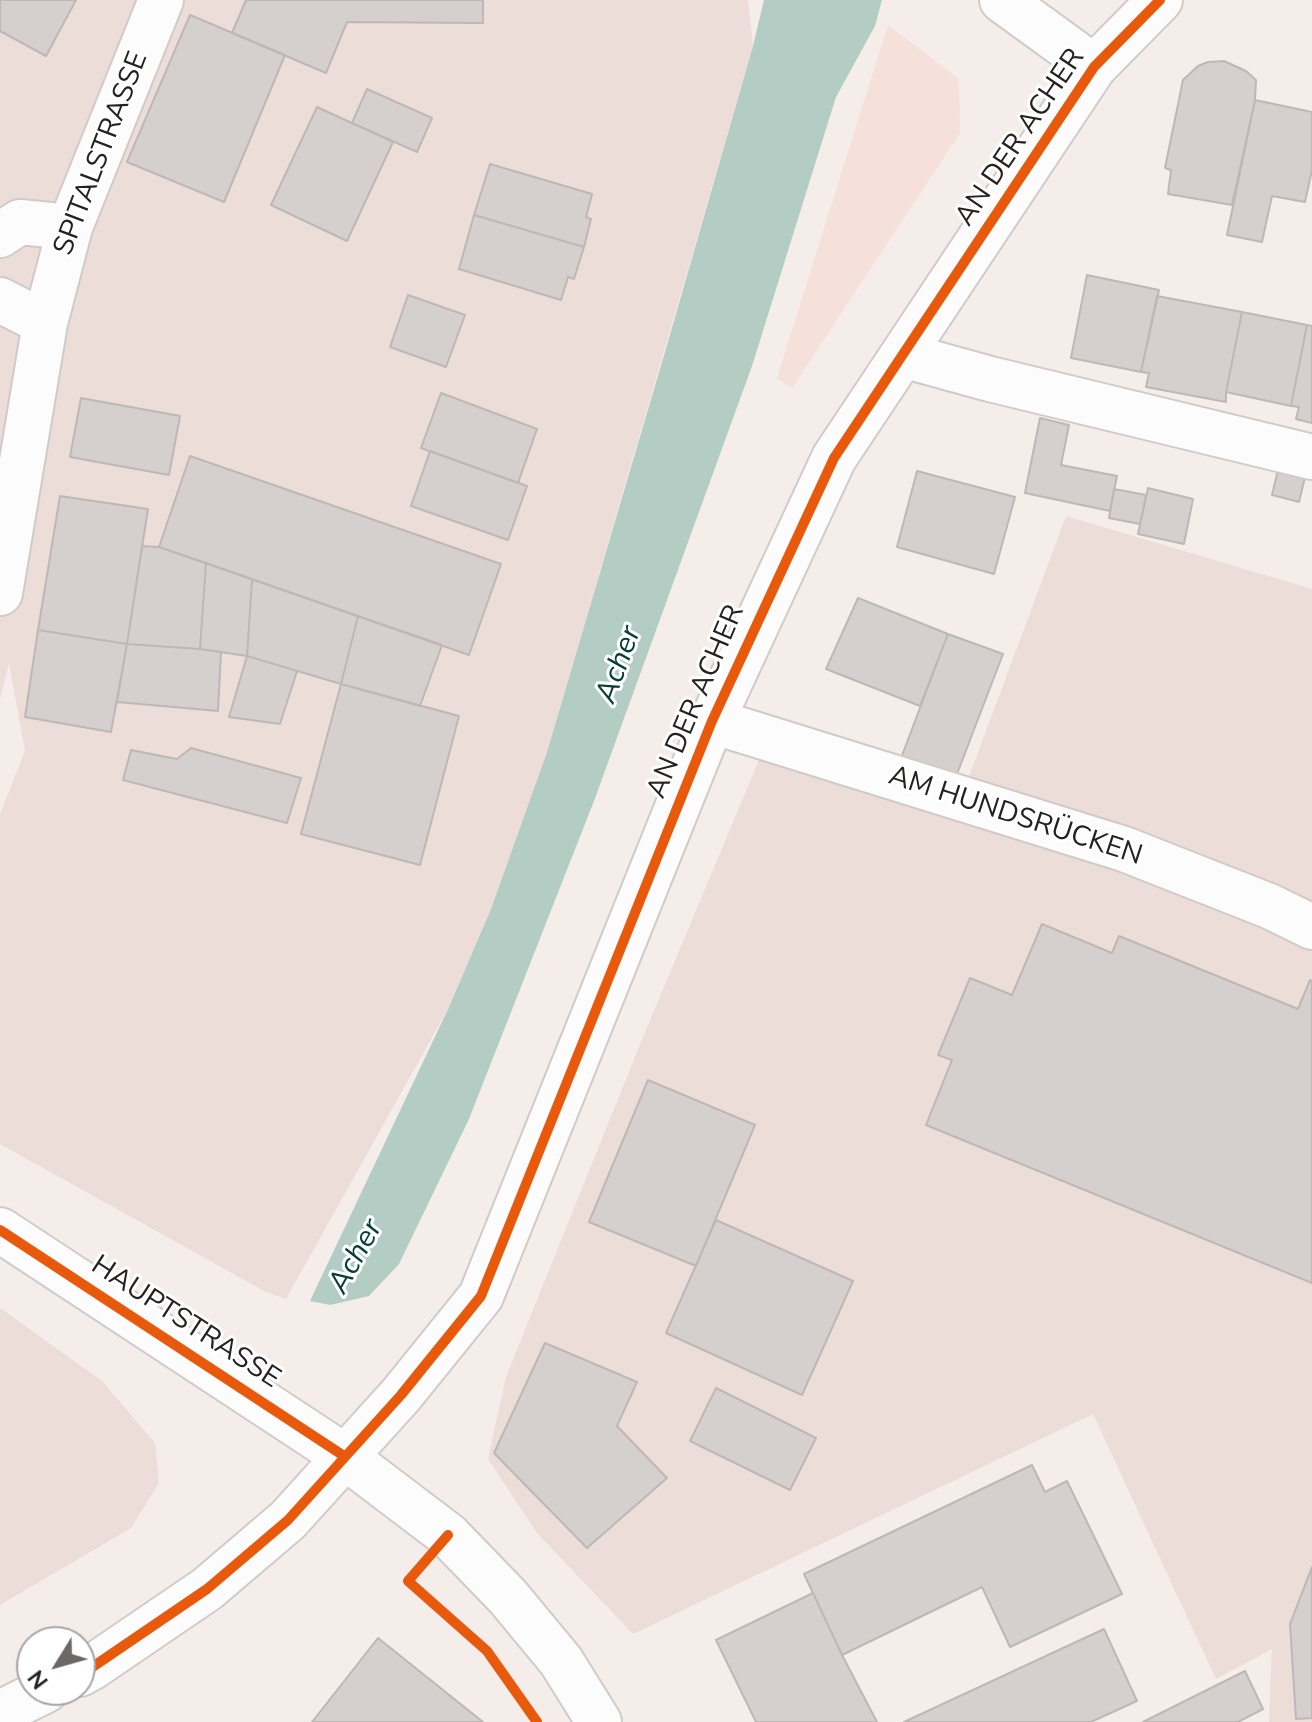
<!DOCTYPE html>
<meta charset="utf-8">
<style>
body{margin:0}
#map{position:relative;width:1312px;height:1722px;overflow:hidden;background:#f4edea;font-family:"Nunito Sans",sans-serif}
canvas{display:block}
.north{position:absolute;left:16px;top:1626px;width:80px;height:80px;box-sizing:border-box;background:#fff;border:2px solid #a8a6a6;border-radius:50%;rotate:233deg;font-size:22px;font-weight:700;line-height:32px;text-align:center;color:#252120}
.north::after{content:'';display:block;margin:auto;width:28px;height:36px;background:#6d6867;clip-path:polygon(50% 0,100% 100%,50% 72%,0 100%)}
</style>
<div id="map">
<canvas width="1312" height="1722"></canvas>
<div class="north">N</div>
</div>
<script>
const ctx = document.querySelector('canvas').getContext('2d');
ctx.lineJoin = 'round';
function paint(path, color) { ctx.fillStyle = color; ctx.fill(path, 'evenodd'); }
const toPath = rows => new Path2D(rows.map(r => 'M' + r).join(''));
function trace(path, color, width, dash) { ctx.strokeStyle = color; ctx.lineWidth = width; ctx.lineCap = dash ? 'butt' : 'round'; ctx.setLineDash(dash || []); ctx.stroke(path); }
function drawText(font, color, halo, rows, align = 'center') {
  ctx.font = font + ' "Nunito Sans",sans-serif'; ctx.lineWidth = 6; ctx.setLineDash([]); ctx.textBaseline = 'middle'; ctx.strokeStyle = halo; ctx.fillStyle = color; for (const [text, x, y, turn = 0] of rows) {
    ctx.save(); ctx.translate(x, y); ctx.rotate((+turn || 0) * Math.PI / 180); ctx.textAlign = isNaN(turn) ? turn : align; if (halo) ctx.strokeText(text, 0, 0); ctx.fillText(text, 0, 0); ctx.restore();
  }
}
const built = toPath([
 [0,0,748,0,753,46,547,752,491,909,449,1007,286,1299,266,1292,0,1144,0,814,25,751,9,663,0,699],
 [1066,516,1312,589,1312,1722,1269,1722,1272,1649,1216,1679,1093,1414,633,1634,537,1533,488,1459,506,1377,643,1037,772,729,963,793],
 [0,1308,102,1381,155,1443,159,1483,131,1528,0,1605]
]);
const green = toPath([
 [888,25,959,79,960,133,792,388,777,378]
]);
const water = toPath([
 [764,0,882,0,875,26,836,97,752,366,594,801,469,1119,399,1264,369,1296,330,1305,310,1301,449,1007,491,909,547,752,667,345,753,46]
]);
const building = toPath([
 [0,0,76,0,46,56,0,31,0,0],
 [246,0,483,0,483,23,347,22,326,73,232,33,246,0],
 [190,15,285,55,224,202,127,162,190,15],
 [1224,61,1246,71,1256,80,1255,100,1232,205,1168,194,1171,170,1165,168,1183,80,1198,66,1208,62,1224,61],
 [367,89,432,118,417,152,352,123,367,89],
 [1255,100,1312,112,1312,170,1305,202,1272,196,1262,242,1227,235,1255,100],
 [317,107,393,142,347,241,271,205,317,107],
 [490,164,592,194,586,217,591,219,584,247,474,215,490,164],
 [474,215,584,247,574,279,568,277,561,300,459,269,474,215],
 [1087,275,1159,290,1141,372,1071,358,1087,275],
 [408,295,465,315,446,367,390,347,408,295],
 [1157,296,1242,312,1226,392,1226,402,1146,387,1149,373,1141,372,1157,296],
 [1242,312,1307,325,1291,406,1226,392,1242,312],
 [1307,325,1312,326,1312,423,1296,419,1299,407,1291,406,1307,325],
 [441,393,537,429,518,483,421,448,441,393],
 [81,398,180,416,169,475,70,457,81,398],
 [1040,418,1069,425,1061,465,1117,476,1110,511,1025,493,1040,418],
 [430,451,527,486,508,540,411,506,430,451],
 [190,456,501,564,469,655,159,547,190,456],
 [1279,466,1306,473,1299,502,1272,495,1279,466],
 [917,471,1015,497,994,574,897,547,917,471],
 [1148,488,1193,499,1184,544,1138,534,1148,488],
 [1114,489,1146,495,1140,524,1109,518,1114,489],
 [60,496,148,509,127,644,38,630,60,496],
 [142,546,159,547,206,563,200,649,127,644,142,546],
 [206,563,252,579,247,656,200,649,206,563],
 [252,579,358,616,341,684,247,656,252,579],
 [858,598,948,634,920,706,826,669,858,598],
 [358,616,442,645,420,706,341,684,358,616],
 [38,630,127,644,111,732,25,717,38,630],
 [948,634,1003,654,952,787,898,766,948,634],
 [127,644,200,649,221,652,218,711,117,702,127,644],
 [247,656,297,671,280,724,229,717,247,656],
 [341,684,459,716,420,865,301,834,341,684],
 [191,748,301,778,287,823,123,780,131,750,177,759,191,748],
 [1042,924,1112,953,1119,936,1298,1009,1310,980,1312,981,1312,1283,926,1125,952,1060,938,1055,970,978,1012,995,1042,924],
 [648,1080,755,1125,696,1266,589,1222,648,1080],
 [716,1220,853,1281,802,1395,666,1333,716,1220],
 [545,1343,637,1382,617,1426,667,1478,587,1548,494,1453,545,1343],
 [716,1388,816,1438,790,1490,690,1441,716,1388],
 [1032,1465,1045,1492,1067,1481,1122,1594,1010,1647,982,1587,842,1655,804,1574,1032,1465],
 [1312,1567,1312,1718,1296,1719,1290,1624,1312,1567],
 [813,1593,842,1655,877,1722,756,1722,716,1640,813,1593],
 [1104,1629,1137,1701,1091,1722,904,1722,1104,1629],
 [378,1638,483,1722,312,1722,378,1638],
 [1245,1671,1263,1709,1238,1722,1143,1722,1245,1671]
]);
const minor = toPath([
 [1002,0,1094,67],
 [0,235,20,222,70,227],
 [0,300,45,323],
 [903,355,990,379,1312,457],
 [0,593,45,323,70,227,161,0],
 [712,721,1124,849,1269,906,1312,927],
 [0,1230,344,1456,448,1535,508,1597,561,1661,599,1722],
 [80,1674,91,1668,207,1589,288,1520,401,1395,481,1296,712,721,834,458,1094,67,1160,0],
 [0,1713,46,1690]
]);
const cycleway = toPath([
 [0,1230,344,1456],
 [448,1535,408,1581,487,1651,537,1722],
 [80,1674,91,1668,207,1589,288,1520,401,1395,481,1296,712,721,834,458,1094,67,1160,0]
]);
const streetNames = [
 ["AN DER ACHER",1021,138,-56],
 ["SPITALSTRASSE",102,154,-69],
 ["AN DER ACHER",697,702,-67],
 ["AM HUNDSRÜCKEN",1015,817,18],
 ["HAUPTSTRASSE",185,1323,33]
];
const waterNames = [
 ["Acher",620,665,-70],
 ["Acher",357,1257,-61]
];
paint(built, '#ecddd9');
paint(green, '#f5e0da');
paint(water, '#b4cdc4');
paint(building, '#d5d0ce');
trace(building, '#bdb8b6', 2);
trace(minor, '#d0cbc9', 48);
trace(minor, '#fdfcfc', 44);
trace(cycleway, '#e8590c', 10);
drawText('28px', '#252120', '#fff', streetNames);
drawText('italic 30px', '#064035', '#fff', waterNames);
</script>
